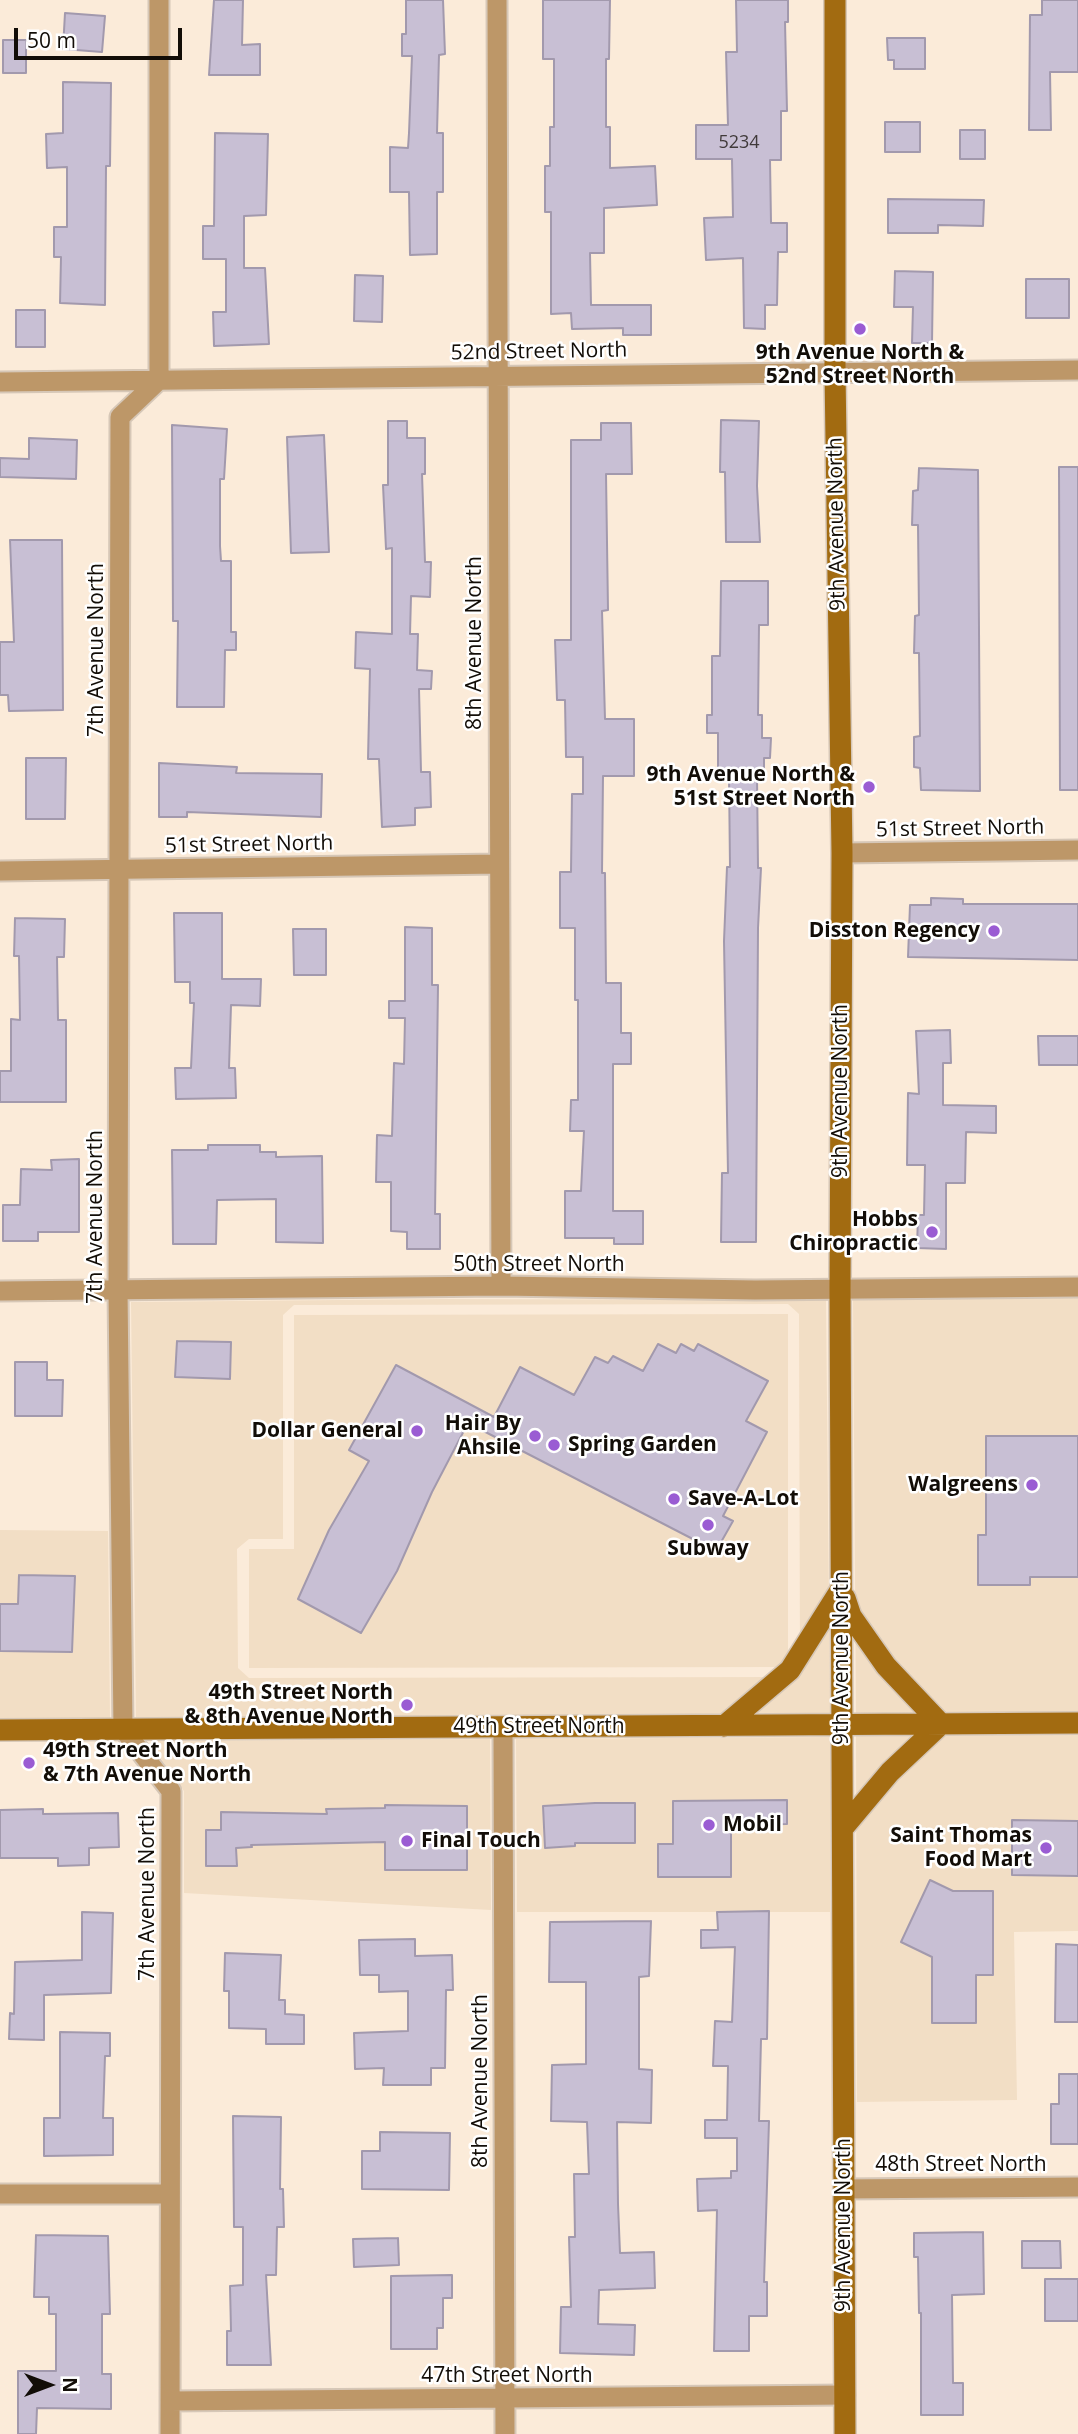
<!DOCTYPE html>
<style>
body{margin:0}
#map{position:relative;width:1078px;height:2434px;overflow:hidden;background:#fbebd9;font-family:"Open Sans",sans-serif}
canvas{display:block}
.north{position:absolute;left:14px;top:2350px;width:70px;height:70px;-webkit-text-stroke:5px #fff;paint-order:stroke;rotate:90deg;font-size:19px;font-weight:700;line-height:28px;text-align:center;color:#120d07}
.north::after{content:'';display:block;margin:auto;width:24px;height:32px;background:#120d07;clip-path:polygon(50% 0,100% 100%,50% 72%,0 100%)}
.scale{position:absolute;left:14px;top:28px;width:168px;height:32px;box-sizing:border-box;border:4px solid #120d07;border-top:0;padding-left:9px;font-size:21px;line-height:24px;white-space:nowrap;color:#120d07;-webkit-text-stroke:5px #fff;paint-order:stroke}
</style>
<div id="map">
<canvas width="1078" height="2434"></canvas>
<div class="north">N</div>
<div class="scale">50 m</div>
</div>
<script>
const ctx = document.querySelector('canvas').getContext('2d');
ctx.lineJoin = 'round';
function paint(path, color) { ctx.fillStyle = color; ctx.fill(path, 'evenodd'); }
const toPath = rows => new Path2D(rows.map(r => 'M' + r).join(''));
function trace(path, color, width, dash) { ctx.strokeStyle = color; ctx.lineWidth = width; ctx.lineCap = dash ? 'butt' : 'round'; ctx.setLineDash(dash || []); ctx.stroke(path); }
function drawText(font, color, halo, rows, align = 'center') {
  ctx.font = font + ' "Open Sans",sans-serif'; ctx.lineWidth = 5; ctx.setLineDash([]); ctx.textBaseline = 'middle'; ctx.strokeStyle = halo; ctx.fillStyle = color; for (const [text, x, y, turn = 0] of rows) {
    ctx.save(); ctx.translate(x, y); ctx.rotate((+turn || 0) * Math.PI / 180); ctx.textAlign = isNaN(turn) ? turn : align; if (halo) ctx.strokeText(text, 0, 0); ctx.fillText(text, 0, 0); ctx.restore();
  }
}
const built = toPath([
 [1078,1298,1078,1712,856,1713,853,1300],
 [442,1299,826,1300,830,1713,136,1718,131,1302],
 [788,1304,799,1314,800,1666,788,1677,249,1678,238,1668,237,1549,249,1539,283,1539,283,1315,294,1305],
 [788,1314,788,1667,249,1668,249,1549,294,1549,294,1315],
 [0,1530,108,1531,110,1718,0,1718],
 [1078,1735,1078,1931,1014,1932,1017,2100,857,2102,856,1736],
 [830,1737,830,1912,517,1912,516,1739],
 [490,1739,491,1910,184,1893,184,1791,154,1749,153,1741]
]);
const building = toPath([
 [214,0,243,0,242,45,260,44,260,75,209,75,214,0],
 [406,0,443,0,445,54,439,55,437,133,443,133,443,192,437,192,437,254,410,255,409,192,390,192,390,147,408,148,409,133,412,56,402,56,402,34,406,34,406,0],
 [543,0,610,0,609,59,606,59,606,127,610,127,610,168,655,166,657,205,604,208,604,253,590,253,591,305,651,305,651,335,623,335,623,328,572,329,571,313,551,314,551,212,545,212,545,166,550,166,550,127,554,127,554,59,543,59,543,0],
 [736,0,788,0,788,22,785,22,787,111,781,111,781,160,770,160,771,223,787,223,787,252,778,252,777,305,765,305,765,329,744,328,743,258,706,260,704,218,733,217,732,159,696,159,696,125,728,125,726,52,737,52,736,0],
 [1042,0,1078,0,1078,72,1050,72,1051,130,1029,130,1030,15,1042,15,1042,0],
 [65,13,105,16,102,52,63,49,65,13],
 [887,38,925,38,925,69,894,69,894,60,888,60,887,38],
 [3,40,26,40,26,73,3,73,3,40],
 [63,82,111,83,110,166,106,166,105,305,60,303,61,257,54,257,54,227,67,227,67,167,47,168,46,134,63,133,63,82],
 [885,122,920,122,920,152,885,152,885,122],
 [960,130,985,130,985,159,960,159,960,130],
 [215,133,268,134,266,215,244,216,244,268,265,268,269,344,214,346,213,312,226,312,226,259,203,259,203,226,214,226,215,133],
 [888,199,984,200,983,226,938,225,938,233,888,233,888,199],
 [895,271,933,272,932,343,912,343,913,307,894,307,895,271],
 [355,275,383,276,382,322,354,321,355,275],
 [1026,279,1069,279,1069,318,1026,318,1026,279],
 [16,310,45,310,45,347,16,347,16,310],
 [721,420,759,421,757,486,760,542,726,542,725,472,720,472,721,420],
 [388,421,407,421,407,438,425,438,425,474,422,474,425,562,431,562,430,597,411,596,410,634,418,634,417,670,432,671,431,689,419,689,421,772,430,772,431,807,415,808,415,825,382,827,379,759,368,759,370,669,355,668,356,632,392,634,392,548,386,549,383,485,388,485,388,421],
 [601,423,631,423,632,474,606,474,608,610,602,611,605,719,634,719,634,776,603,776,602,873,605,873,606,983,621,983,621,1033,631,1033,631,1064,613,1064,613,1211,643,1211,643,1244,614,1244,614,1238,565,1238,565,1191,581,1191,584,1131,570,1131,571,1100,578,1100,578,1000,575,1000,575,928,560,928,560,872,571,872,572,794,583,794,583,757,566,757,565,700,557,700,555,640,571,640,571,440,601,440,601,423],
 [172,425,227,429,224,479,220,479,220,546,221,561,231,561,231,632,236,632,236,650,225,650,224,707,177,707,178,621,173,621,172,425],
 [324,435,329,552,291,553,287,437,324,435],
 [29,438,77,440,76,479,0,477,0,458,29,459,29,438],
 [1059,467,1078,467,1078,790,1060,790,1059,467],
 [919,468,978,470,980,791,921,790,920,768,914,767,914,737,920,736,919,653,914,653,915,616,919,615,918,525,912,525,913,491,918,490,919,468],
 [10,540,62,540,63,710,9,711,8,695,0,695,0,642,14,642,10,540],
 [721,581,768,581,768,625,759,625,758,715,762,715,762,738,771,738,770,758,764,758,764,776,757,776,758,868,761,868,758,928,756,1242,721,1242,722,1173,728,1173,724,941,727,867,730,867,729,776,718,777,718,733,707,733,707,715,712,715,712,656,720,656,721,581],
 [26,758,66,758,65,819,26,819,26,758],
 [159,763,237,767,236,773,322,774,321,817,187,812,187,817,159,817,159,763],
 [931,898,963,899,963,904,1078,904,1078,960,908,957,910,905,931,905,931,898],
 [174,913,222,913,222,979,261,979,260,1006,231,1005,229,1068,235,1068,236,1098,176,1099,175,1068,191,1068,194,1003,190,1003,190,982,175,982,174,913],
 [15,918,65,919,64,957,57,957,58,1020,66,1020,66,1102,0,1102,0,1071,11,1071,11,1019,20,1020,19,956,14,956,15,918],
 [405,927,432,928,432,985,438,985,435,1214,440,1214,440,1249,407,1249,407,1232,391,1231,391,1182,376,1182,377,1135,392,1136,394,1063,404,1064,405,1018,389,1018,389,1001,405,1001,405,927],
 [293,929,326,929,326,975,294,975,293,929],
 [950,1030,951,1063,943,1063,943,1105,996,1106,996,1133,966,1132,965,1183,946,1183,946,1249,917,1248,918,1215,924,1215,925,1165,907,1165,908,1093,919,1094,916,1031,950,1030],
 [1038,1036,1078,1036,1078,1065,1039,1065,1038,1036],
 [208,1145,260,1145,260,1152,276,1152,276,1157,322,1156,323,1243,276,1242,276,1199,217,1200,216,1244,173,1244,172,1150,208,1150,208,1145],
 [79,1159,79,1232,38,1232,38,1241,3,1241,3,1205,20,1205,21,1169,52,1170,51,1160,79,1159],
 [177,1341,231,1342,230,1379,175,1377,177,1341],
 [658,1344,676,1353,681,1344,694,1351,698,1344,768,1381,746,1421,767,1432,723,1516,733,1521,716,1551,468,1423,432,1492,397,1571,361,1633,298,1599,329,1530,369,1461,349,1450,396,1365,494,1417,520,1367,574,1395,595,1357,608,1363,613,1356,643,1371,658,1344],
 [15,1362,47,1362,47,1380,63,1380,62,1416,15,1416,15,1362],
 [986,1436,1078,1436,1078,1577,1030,1577,1030,1585,978,1585,978,1535,986,1535,986,1436],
 [19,1575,75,1576,72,1652,0,1651,0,1604,18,1604,19,1575],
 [787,1800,787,1824,731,1825,731,1877,658,1877,658,1844,673,1844,673,1801,787,1800],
 [595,1803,635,1803,635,1843,575,1843,575,1846,545,1848,543,1806,595,1803],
 [385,1805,467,1806,467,1870,385,1870,385,1842,251,1845,252,1847,236,1848,237,1866,206,1866,206,1830,221,1830,221,1812,327,1814,326,1809,385,1808,385,1805],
 [43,1809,43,1814,118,1813,119,1847,89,1848,89,1865,58,1866,58,1858,0,1858,0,1810,43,1809],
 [1012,1820,1078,1821,1078,1876,1012,1875,1012,1820],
 [930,1880,953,1891,993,1891,993,1975,976,1975,976,2023,932,2023,932,1957,901,1942,930,1880],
 [769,1911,767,2039,761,2039,759,2121,769,2121,764,2282,767,2282,767,2316,749,2316,749,2351,714,2351,717,2210,698,2211,697,2179,731,2178,731,2171,737,2171,737,2138,705,2138,705,2120,727,2120,728,2066,713,2066,715,2021,732,2022,735,1947,701,1948,701,1930,718,1930,717,1912,769,1911],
 [82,1912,113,1913,111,1993,44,1995,44,2040,9,2039,10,2013,14,2014,15,1962,82,1960,82,1912],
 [651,1921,649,1976,639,1977,639,2069,652,2070,651,2123,617,2122,618,2204,620,2253,654,2252,655,2288,599,2290,598,2324,635,2325,634,2355,560,2353,561,2307,571,2307,569,2237,575,2237,574,2174,589,2174,587,2122,551,2121,552,2065,586,2064,586,1982,549,1982,550,1922,651,1921],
 [415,1939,415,1956,452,1955,453,1990,446,1990,445,2068,431,2068,431,2085,383,2085,384,2068,355,2069,354,2033,408,2031,408,1991,379,1992,379,1975,360,1975,359,1940,415,1939],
 [1056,1944,1078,1945,1078,2022,1055,2022,1056,1944],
 [225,1953,281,1955,279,2000,285,2000,285,2014,304,2015,304,2044,266,2044,266,2029,229,2028,229,1991,224,1991,225,1953],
 [60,2032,110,2033,110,2056,105,2056,103,2118,113,2118,113,2155,44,2156,44,2118,60,2118,60,2032],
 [1059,2074,1078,2074,1078,2144,1051,2144,1051,2104,1059,2104,1059,2074],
 [233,2116,281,2117,280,2189,283,2189,284,2227,277,2227,276,2275,266,2275,271,2365,227,2365,227,2331,231,2331,230,2286,243,2285,243,2227,234,2227,233,2116],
 [380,2132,450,2133,449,2190,362,2189,362,2151,380,2151,380,2132],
 [983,2232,984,2294,952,2295,953,2383,963,2383,963,2415,921,2415,921,2313,919,2313,918,2257,914,2257,914,2233,983,2232],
 [36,2235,108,2236,110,2314,102,2314,102,2374,111,2374,111,2409,37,2408,36,2434,18,2434,18,2371,56,2371,56,2314,49,2314,49,2297,34,2297,36,2235],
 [398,2238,399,2265,354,2267,353,2239,398,2238],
 [1022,2241,1060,2241,1061,2268,1022,2268,1022,2241],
 [452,2275,452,2298,443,2298,443,2328,437,2328,437,2349,391,2349,391,2276,452,2275],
 [1045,2279,1078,2279,1078,2321,1045,2321,1045,2279]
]);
const street = toPath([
 [159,0,159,380,120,417,118,1291,123,1729,171,1791,170,2434],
 [497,0,501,1286],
 [0,382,1078,370],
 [842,853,1078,850],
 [0,871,499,864],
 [0,1291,501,1286,755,1290,1078,1287],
 [503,1727,505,2434],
 [844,2189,1078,2187],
 [0,2194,170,2194],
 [170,2401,845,2395]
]);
const secondary = toPath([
 [835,0,835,372,842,853,840,1288,845,2434],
 [845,1598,851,1616,886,1666,941,1724],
 [724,1726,790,1670,841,1589],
 [0,1730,1078,1723],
 [843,1828,890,1772,941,1724]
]);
const markers = [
 [860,329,7,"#9a5cd3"],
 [869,787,7,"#9a5cd3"],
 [994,931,7,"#9a5cd3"],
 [932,1232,7,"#9a5cd3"],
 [417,1431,7,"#9a5cd3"],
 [535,1436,7,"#9a5cd3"],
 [554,1445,7,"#9a5cd3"],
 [1032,1485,7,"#9a5cd3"],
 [674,1499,7,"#9a5cd3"],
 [708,1525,7,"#9a5cd3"],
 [407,1705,7,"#9a5cd3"],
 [29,1763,7,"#9a5cd3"],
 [709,1825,7,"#9a5cd3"],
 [407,1841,7,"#9a5cd3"],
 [1046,1848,7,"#9a5cd3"]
];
const numberNames = [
 ["5234",739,143]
];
const streetNames = [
 ["52nd Street North",539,352,-1],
 ["9th Avenue North",837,524,-91],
 ["8th Avenue North",475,643,-90],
 ["7th Avenue North",97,650,-90],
 ["51st Street North",960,829,-1],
 ["51st Street North",249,845,-1],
 ["9th Avenue North",841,1091,-90],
 ["7th Avenue North",96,1217,-90],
 ["50th Street North",539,1265],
 ["9th Avenue North",842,1658,-90],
 ["49th Street North",539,1727],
 ["7th Avenue North",148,1894,-90],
 ["8th Avenue North",481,2081,-90],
 ["48th Street North",961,2165],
 ["9th Avenue North",844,2225,-90],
 ["47th Street North",507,2376]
];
const poiNames = [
 ["9th Avenue North &",860,353,"center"],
 ["52nd Street North",860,377,"center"],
 ["9th Avenue North &",855,775],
 ["51st Street North",855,799],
 ["Disston Regency",980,931],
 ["Hobbs",918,1220],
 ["Chiropractic",918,1244],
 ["Hair By",521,1424],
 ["Ahsile",521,1448],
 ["Dollar General",403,1431],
 ["Spring Garden",568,1445,"left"],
 ["Walgreens",1018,1485],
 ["Save-A-Lot",688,1499,"left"],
 ["Subway",708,1549,"center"],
 ["49th Street North",393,1693],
 ["& 8th Avenue North",393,1717],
 ["49th Street North",43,1751,"left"],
 ["& 7th Avenue North",43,1775,"left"],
 ["Mobil",723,1825,"left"],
 ["Saint Thomas",1032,1836],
 ["Food Mart",1032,1860],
 ["Final Touch",421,1841,"left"]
];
paint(built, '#f2dec5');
paint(building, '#c8bfd4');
trace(building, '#a299ad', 2);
trace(street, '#d6c7b7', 23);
trace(secondary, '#d6c7b7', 24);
trace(street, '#bd9768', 19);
trace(secondary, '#a26b11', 21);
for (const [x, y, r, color] of markers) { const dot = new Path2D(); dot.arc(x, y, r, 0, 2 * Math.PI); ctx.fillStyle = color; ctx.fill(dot); trace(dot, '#fff', 2.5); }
drawText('18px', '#403a3a', null, numberNames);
drawText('21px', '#120d07', '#fff', streetNames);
drawText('bold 21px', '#120d07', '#fff', poiNames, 'right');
</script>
